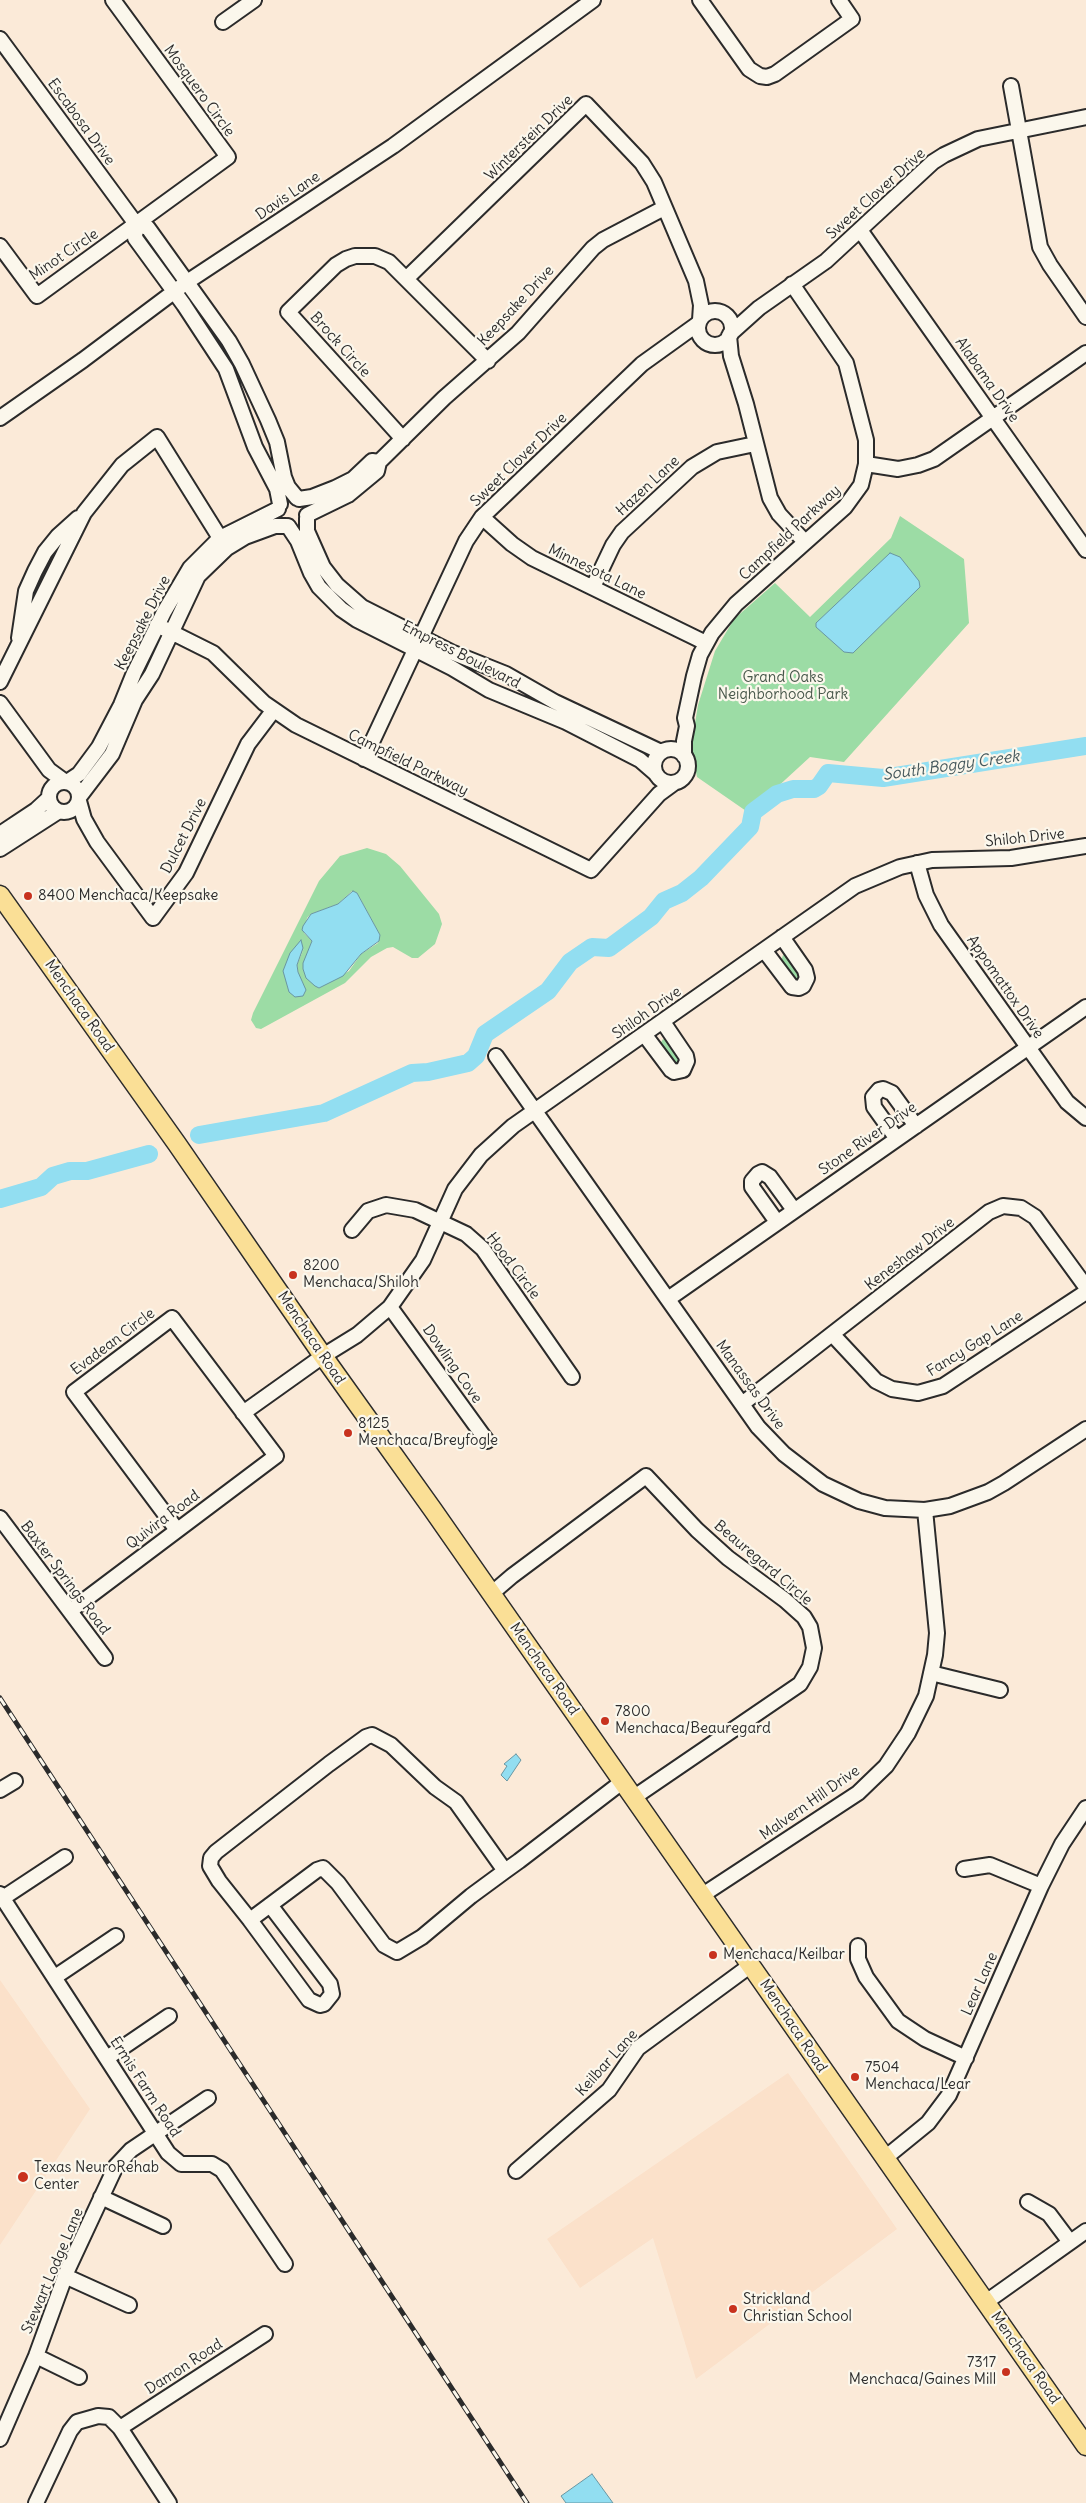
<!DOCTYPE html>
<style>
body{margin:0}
canvas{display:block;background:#fbead8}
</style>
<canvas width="1086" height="2503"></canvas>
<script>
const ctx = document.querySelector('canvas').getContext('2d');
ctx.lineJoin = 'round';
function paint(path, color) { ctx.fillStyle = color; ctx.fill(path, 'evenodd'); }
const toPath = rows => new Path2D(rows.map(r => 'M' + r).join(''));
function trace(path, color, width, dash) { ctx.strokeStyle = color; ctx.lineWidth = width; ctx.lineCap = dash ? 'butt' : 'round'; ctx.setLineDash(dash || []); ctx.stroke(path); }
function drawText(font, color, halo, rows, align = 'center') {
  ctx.font = font + ' Delius,sans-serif'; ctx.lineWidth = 4.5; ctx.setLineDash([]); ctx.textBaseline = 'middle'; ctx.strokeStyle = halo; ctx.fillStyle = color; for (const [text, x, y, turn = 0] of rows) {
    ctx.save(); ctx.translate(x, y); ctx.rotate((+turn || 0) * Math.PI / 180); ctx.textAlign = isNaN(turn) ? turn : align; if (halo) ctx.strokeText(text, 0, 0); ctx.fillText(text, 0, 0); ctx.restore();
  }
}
const built = toPath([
 [0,1980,90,2109,0,2245],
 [788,2073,897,2229,696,2379,653,2238,580,2288,547,2239]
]);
const green = toPath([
 [900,516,964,559,969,623,844,762,810,757,749,813,697,777,691,747,698,705,715,651,734,619,775,583,810,617,891,538],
 [367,848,386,854,400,866,439,914,442,924,435,944,418,958,412,958,393,947,387,948,371,957,345,983,261,1029,256,1028,251,1020,253,1013,319,881,340,856],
 [352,891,357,893,380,935,378,943,361,954,349,971,319,988,309,950,312,941,304,933,307,918,311,914,338,904],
 [304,948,297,965,299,977,303,983,289,992,287,984],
 [783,955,787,956,800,974,798,979,794,979,781,961],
 [663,1039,667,1041,679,1058,677,1063,672,1063,660,1044]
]);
const water = toPath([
 [890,553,900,557,919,581,920,587,853,653,844,652,816,627,816,623,890,553],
 [353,891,357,893,363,904,380,935,379,941,361,954,343,976,319,988,315,986,306,978,303,969,303,963,312,941,302,930,303,926,311,914,338,904,353,891],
 [301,940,303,948,297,965,298,972,306,990,303,996,295,997,289,992,283,971,290,953,301,940],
 [516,1754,521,1760,507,1781,501,1775,507,1766,504,1764,516,1754],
 [592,2474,613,2503,566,2503,561,2496,592,2474]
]);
const river = toPath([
 [199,1135,324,1113,412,1073,428,1072,468,1063,476,1056,485,1034,548,991,570,962,592,947,609,948,651,917,664,901,682,893,701,878,750,827,753,812,777,794,793,789,814,789,819,786,828,773,883,778,1086,746],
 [0,1199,41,1187,53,1176,70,1171,87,1171,149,1154]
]);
const minor = toPath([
 [700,0,749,69,760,76,767,77,775,74,852,19,839,0],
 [223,22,254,0],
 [0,39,136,224,148,228,229,341,242,364,268,420,277,442,284,477,288,487,297,498],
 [1011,86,1040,247,1050,265,1086,317],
 [136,224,135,238,184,305,226,369,255,447,277,489,280,504],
 [860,230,1086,550],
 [0,246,37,296,228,157,113,0],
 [407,278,586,104,642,163,654,182,696,281,701,305,700,320],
 '698 328a17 17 0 1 1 34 0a17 17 0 1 1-34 0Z',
 [730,334,759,308,826,261,933,162,944,155,978,139,1086,117],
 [729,336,731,356,746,404,770,498,779,514,805,542],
 [0,418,83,360,187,282,393,146,593,0],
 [403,439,288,312,336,265,346,259,355,256,375,256,389,262,488,361],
 [866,464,898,469,918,465,934,459,1086,353],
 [299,499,312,497,335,488,353,479,372,461,379,462],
 [307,515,348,495,377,471,379,462,444,398,518,333,593,248,603,240,664,208],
 [482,517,512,544,532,558,706,643],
 [307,518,307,531,323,567,337,585,362,607,451,652,506,674,555,702,661,752],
 [288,526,298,541,311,573,319,587,341,609,357,620,452,668,489,690,566,722,640,760,655,773],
 [593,587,613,545,622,532,692,467,717,452,755,444],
 [157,625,213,653,264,703,296,725,591,870,659,794,674,783],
 [19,638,26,591,35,571,45,552,58,536,78,518],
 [0,682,84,513,122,465,157,437,220,538],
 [0,703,49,770,64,781],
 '654 766a17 17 0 1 1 34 0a17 17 0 1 1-34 0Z',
 [684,756,684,741,687,726,685,718,694,676,700,655,712,633,736,604,845,507,861,485,866,464,866,440,846,363,792,284],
 [364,759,466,541,482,517,642,364,699,323],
 '49 797a15 15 0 1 1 30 0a15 15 0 1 1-30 0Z',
 [67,782,79,774,99,747,121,705,134,673,164,612,190,568,220,538,278,509],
 [80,796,112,754,135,700,152,674,198,576,227,548,245,537,275,526,286,526],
 [79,801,84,819,97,842,153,918,186,873,248,744,273,711],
 [0,834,36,810,49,798],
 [0,849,59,811],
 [917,863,926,895,941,925,1067,1102,1086,1118],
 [764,950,792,987,799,988,803,986,807,978,805,970,782,937],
 [644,1034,671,1070,674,1072,683,1070,687,1061,686,1056,663,1022],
 [496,1056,758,1427,784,1454,823,1484,859,1501,885,1508,925,1510,950,1506,988,1492,1004,1483,1086,1429],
 [897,1139,874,1107,873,1097,879,1090,883,1089,892,1093,916,1126],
 [777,1222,752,1187,752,1181,758,1174,762,1172,770,1177,794,1210],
 [352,1230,368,1211,386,1205,415,1210,466,1234,483,1249,572,1377],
 [668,1299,1086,1007],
 [390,1307,487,1441],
 [833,1335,876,1381,892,1389,918,1393,943,1386,1086,1292],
 [742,1404,989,1212,1003,1206,1021,1208,1035,1217,1086,1287],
 [243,1413,323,1356,357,1335,390,1307,423,1260,455,1189,481,1155,513,1126,855,886,900,867,932,860,1011,858,1086,846],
 [0,1518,105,1658],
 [491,1594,512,1576,646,1476,697,1530,728,1558,785,1600,804,1617,810,1627,814,1648,810,1667,800,1684,633,1798],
 [70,1611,276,1456,172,1318,74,1392,177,1530],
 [931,1673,1000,1690],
 [0,1790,15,1781],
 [964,1869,990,1865,1041,1886],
 [505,1871,456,1802,435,1787,391,1745,372,1735,366,1737,329,1764,216,1852,211,1858,210,1866,219,1881,250,1920,317,1870,323,1868,338,1883,384,1945,397,1952,422,1937,471,1896,505,1871,519,1861,622,1782],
 [0,1894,168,2153,181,2164,212,2164,222,2170,285,2264],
 [701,1896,858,1793,886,1766,908,1733,926,1696,935,1655,937,1633,925,1510],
 [3,1898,65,1857],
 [250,1920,309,2000,320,2005,324,2004,332,1994,330,1984,270,1905],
 [858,1946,858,1959,866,1977,898,2021,925,2039,966,2058],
 [55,1977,116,1936],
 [107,2058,169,2016],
 [885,2158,928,2123,949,2095,1041,1886,1062,1844,1086,1808],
 [516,2171,609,2090,638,2048,751,1965],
 [101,2197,163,2226],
 [1028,2202,1049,2214,1070,2242],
 [65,2276,129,2305],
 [986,2302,1086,2231],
 [36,2356,79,2377],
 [120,2428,265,2334],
 [0,2439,36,2356,67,2271,116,2166,131,2150,208,2098],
 [36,2503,70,2431,77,2422,98,2416,109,2417,120,2428,169,2503]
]);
const major = toPath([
 [0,895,177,1144,323,1356,433,1510,1086,2446]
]);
const rail = toPath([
 [0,1698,527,2503]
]);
const markers = [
 [28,896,5,"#c8321e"],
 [293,1275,5,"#c8321e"],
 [348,1433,5,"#c8321e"],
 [605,1721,5,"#c8321e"],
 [713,1955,5,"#c8321e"],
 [855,2077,5,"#c8321e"],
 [23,2177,6,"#c8321e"],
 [733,2309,5,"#c8321e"],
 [1006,2372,5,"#c8321e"]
];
const streetNames = [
 ["Mosquero Circle",199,91,54],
 ["Escabosa Drive",81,122,54],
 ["Winterstein Drive",529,138,-44],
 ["Sweet Clover Drive",876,194,-42],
 ["Davis Lane",288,196,-34],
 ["Minot Circle",64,255,-34],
 ["Keepsake Drive",516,306,-47],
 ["Brock Circle",340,345,48],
 ["Alabama Drive",987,380,55],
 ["Sweet Clover Drive",519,460,-44],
 ["Hazen Lane",648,486,-43],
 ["Campfield Parkway",790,533,-43],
 ["Minnesota Lane",597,572,26],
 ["Keepsake Drive",143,623,-63],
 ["Empress Boulevard",461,655,27],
 ["Campfield Parkway",408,763,26],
 ["Dulcet Drive",184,836,-63],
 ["Shiloh Drive",1025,838,-6],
 ["Appomattox Drive",1005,987,55],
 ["Menchaca Road",79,1006,55],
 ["Shiloh Drive",647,1013,-35],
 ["Stone River Drive",868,1139,-35],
 ["Keneshaw Drive",910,1254,-38],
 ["Hood Circle",513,1266,53],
 ["Menchaca Road",311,1338,56],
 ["Evadean Circle",113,1342,-37],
 ["Fancy Gap Lane",975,1344,-32],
 ["Dowling Cove",452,1364,55],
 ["Manassas Drive",750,1385,54],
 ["Quivira Road",163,1520,-37],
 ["Beauregard Circle",763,1563,40],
 ["Baxter Springs Road",65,1578,53],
 ["Menchaca Road",544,1669,55],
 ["Malvern Hill Drive",810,1803,-35],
 ["Lear Lane",980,1984,-66],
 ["Menchaca Road",793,2026,56],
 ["Keilbar Lane",607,2063,-48],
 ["Ermis Farm Road",145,2087,57],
 ["Stewart Lodge Lane",53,2271,-67],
 ["Menchaca Road",1025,2358,55],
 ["Damon Road",184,2367,-33]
];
const parkNames = [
 ["Grand Oaks",783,678],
 ["Neighborhood Park",783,695]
];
const poiNames = [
 ["8400 Menchaca/Keepsake",38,896],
 ["8200",303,1266],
 ["Menchaca/Shiloh",303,1283],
 ["8125",358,1424],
 ["Menchaca/Breyfogle",358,1441],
 ["7800",615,1712],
 ["Menchaca/Beauregard",615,1729],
 ["Menchaca/Keilbar",723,1955],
 ["7504",865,2068],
 ["Menchaca/Lear",865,2085],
 ["Texas NeuroRehab",34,2168],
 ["Center",34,2185],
 ["Strickland",743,2300],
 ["Christian School",743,2317],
 ["7317",996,2363,"right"],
 ["Menchaca/Gaines Mill",996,2380,"right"]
];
const waterNames = [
 ["South Boggy Creek",951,766,-8]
];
paint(built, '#fbe1ca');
paint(green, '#9cdca5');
paint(water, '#92def1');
trace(water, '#6996a2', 1);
trace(river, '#92def1', 18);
trace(minor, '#2b2b2b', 18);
trace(major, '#2b2b2b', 21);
trace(minor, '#fbf7ec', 14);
trace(major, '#fadf96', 18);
trace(rail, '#2b2b2b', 5);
trace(rail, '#fbf7ec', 3, [9]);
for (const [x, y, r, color] of markers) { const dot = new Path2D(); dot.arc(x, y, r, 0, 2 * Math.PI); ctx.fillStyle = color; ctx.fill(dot); trace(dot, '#fbf7ec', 2); }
drawText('15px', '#2b2b2b', '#fbf7ec', streetNames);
drawText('15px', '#47574a', '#fbf7ec', parkNames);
drawText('15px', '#2b2b2b', '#fbf7ec', poiNames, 'left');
drawText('italic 16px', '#45585c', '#fbf7ec', waterNames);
</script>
